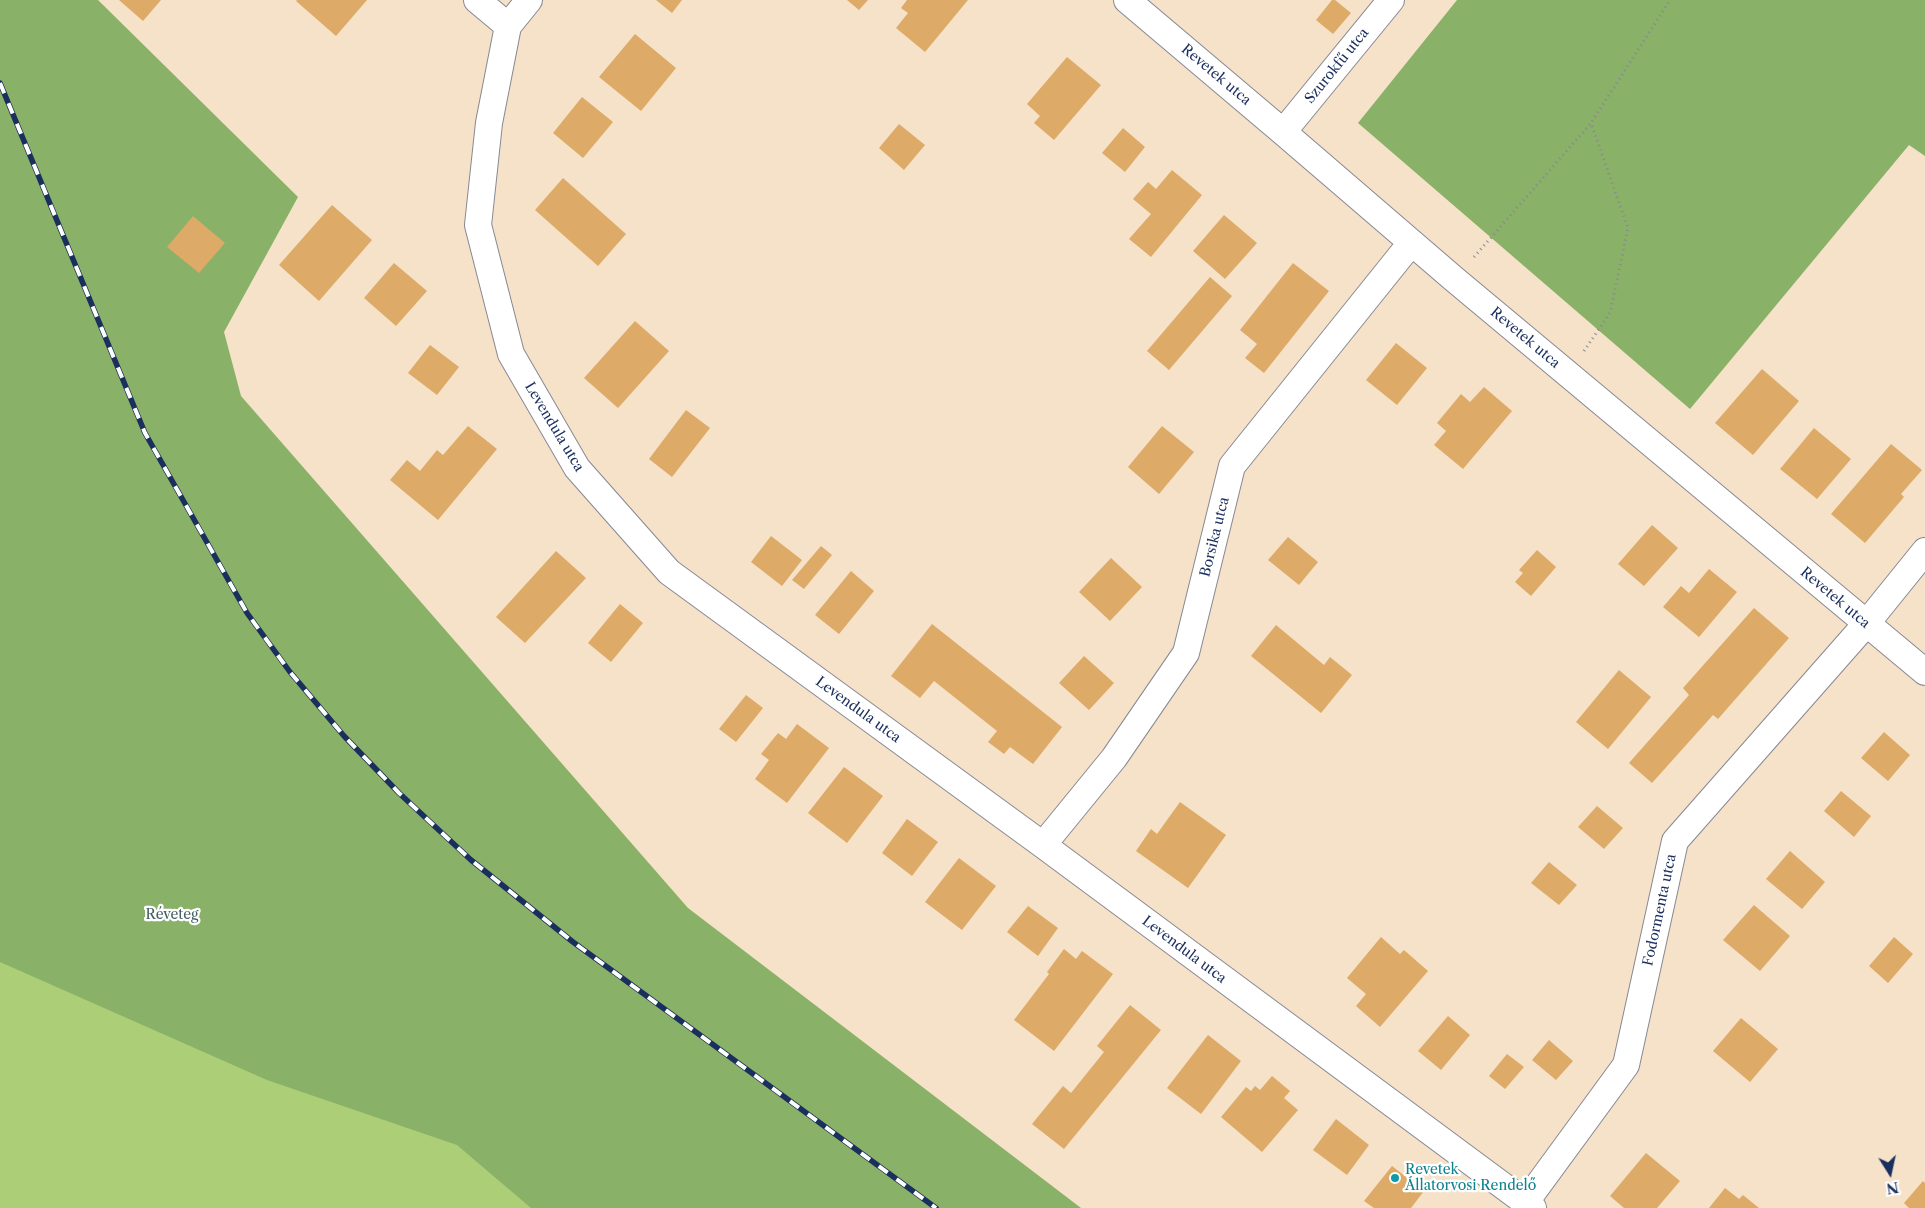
<!DOCTYPE html>
<meta charset="utf-8">
<style>
body{margin:0}
#map{position:relative;width:1925px;height:1208px;overflow:hidden;background:#f5e2c8;font-family:"Libre Caslon Text",serif}
canvas{display:block}
.north{position:absolute;left:1865px;top:1148px;width:50px;height:50px;-webkit-text-stroke:4px #fff;paint-order:stroke;rotate:170deg;font-size:14px;font-weight:700;line-height:20px;text-align:center;color:#1b2f5e}
.north::after{content:'';display:block;margin:auto;width:18px;height:22px;background:#1b2f5e;clip-path:polygon(50% 0,100% 100%,50% 72%,0 100%)}
</style>
<div id="map">
<canvas width="1925" height="1208"></canvas>
<div class="north">N</div>
</div>
<script>
const ctx = document.querySelector('canvas').getContext('2d');
ctx.lineJoin = 'round';
function paint(path, color) { ctx.fillStyle = color; ctx.fill(path, 'evenodd'); }
const toPath = rows => new Path2D(rows.map(r => 'M' + r).join(''));
function trace(path, color, width, dash) { ctx.strokeStyle = color; ctx.lineWidth = width; ctx.lineCap = dash ? 'butt' : 'round'; ctx.setLineDash(dash || []); ctx.stroke(path); }
function drawText(font, color, halo, rows, align = 'center') {
  ctx.font = font + ' "Libre Caslon Text",serif'; ctx.lineWidth = 4.5; ctx.setLineDash([]); ctx.textBaseline = 'middle'; ctx.strokeStyle = halo; ctx.fillStyle = color; for (const [text, x, y, turn = 0] of rows) {
    ctx.save(); ctx.translate(x, y); ctx.rotate((+turn || 0) * Math.PI / 180); ctx.textAlign = isNaN(turn) ? turn : align; if (halo) ctx.strokeText(text, 0, 0); ctx.fillText(text, 0, 0); ctx.restore();
  }
}
const green = toPath([
 [0,319,842,1208,0,1208]
]);
const forest = toPath([
 [0,0,98,0,298,197,224,332,241,396,688,908,1081,1208,531,1208,457,1145,267,1080,0,962],
 [1457,0,1925,0,1925,156,1909,145,1690,409,1358,123]
]);
const building = toPath([
 [119,0,161,0,143,21],
 [297,0,367,0,336,36,296,1],
 [656,0,682,0,672,13],
 [847,0,868,0,859,10],
 [907,0,968,0,925,52,896,28,908,13,901,8],
 [1332,0,1335,0,1351,13,1333,34,1316,20],
 [635,34,676,68,641,111,599,77],
 [1067,57,1101,85,1054,140,1034,123,1040,116,1027,104],
 [582,97,613,122,583,158,553,133],
 [899,124,925,145,904,170,879,148],
 [1123,128,1145,147,1125,172,1102,153],
 [1172,170,1202,195,1151,257,1129,239,1151,214,1133,199,1148,182,1156,189],
 [563,178,626,234,598,266,535,210],
 [332,205,372,240,319,301,279,265],
 [1224,215,1257,243,1225,279,1193,251],
 [193,216,225,243,199,273,167,247],
 [394,263,427,291,396,326,364,298],
 [1293,263,1329,291,1264,373,1245,358,1257,344,1240,330],
 [1210,277,1232,296,1169,370,1147,351],
 [635,321,669,351,618,408,584,378],
 [1396,343,1427,368,1397,405,1366,380],
 [430,345,459,367,437,395,408,373],
 [1762,369,1799,401,1753,455,1715,423],
 [1484,387,1512,411,1463,469,1434,445,1446,431,1437,423,1461,394,1470,402],
 [686,410,710,428,672,477,649,459],
 [468,426,497,449,438,520,390,480,407,460,420,471,437,450,443,455],
 [1162,426,1194,452,1159,494,1128,467],
 [1814,428,1851,459,1817,499,1780,469],
 [1891,444,1922,470,1901,494,1904,497,1865,543,1831,514],
 [1652,525,1678,548,1644,586,1618,564],
 [771,536,802,560,782,586,751,562],
 [1288,537,1318,562,1299,585,1268,560],
 [821,546,832,555,804,589,792,580],
 [1537,550,1556,567,1531,596,1515,582,1523,573,1519,570],
 [556,551,586,578,525,643,496,617],
 [1111,558,1142,587,1110,621,1079,592],
 [1709,569,1737,592,1699,637,1663,607,1681,586,1689,593],
 [851,571,874,591,839,634,815,615],
 [620,604,643,623,611,662,588,643],
 [1754,608,1789,638,1718,719,1713,715,1652,783,1629,763,1689,695,1683,688],
 [932,624,1062,727,1033,764,1010,747,1004,754,988,742,997,731,934,681,920,698,891,676],
 [1276,625,1324,665,1330,657,1352,675,1321,713,1251,656],
 [1084,656,1114,683,1089,710,1059,683],
 [1619,670,1651,697,1608,749,1576,722],
 [746,695,763,708,736,742,719,729],
 [797,724,829,748,787,803,755,779,769,760,761,754,778,733,786,739],
 [1884,732,1910,755,1888,781,1861,758],
 [844,767,883,796,847,843,808,813],
 [1841,791,1871,816,1854,837,1824,811],
 [1180,802,1226,835,1188,888,1136,851,1151,829,1157,834],
 [1597,806,1623,828,1604,849,1578,827],
 [907,819,938,842,912,876,882,853],
 [1790,851,1825,882,1802,909,1766,879],
 [959,858,996,886,962,930,925,902],
 [1549,862,1577,885,1559,905,1531,883],
 [1754,905,1790,936,1760,971,1723,940],
 [1028,906,1058,928,1038,956,1007,932],
 [1381,937,1400,954,1404,950,1428,971,1380,1027,1356,1006,1366,994,1347,978],
 [1894,937,1913,954,1888,983,1869,966],
 [1064,949,1076,959,1082,951,1113,974,1054,1051,1014,1020,1049,974,1047,972],
 [1130,1005,1161,1030,1064,1149,1032,1124,1063,1086,1071,1093,1104,1052,1097,1046],
 [1448,1016,1470,1035,1441,1070,1418,1051],
 [1741,1018,1778,1049,1750,1082,1713,1051],
 [1208,1035,1241,1061,1201,1114,1167,1088],
 [1549,1040,1573,1061,1556,1080,1532,1060],
 [1507,1054,1524,1067,1505,1089,1489,1076],
 [1272,1076,1290,1091,1284,1098,1298,1110,1262,1152,1221,1117,1246,1087,1251,1091,1255,1086,1260,1090],
 [1336,1119,1369,1145,1347,1175,1313,1150],
 [1646,1153,1680,1181,1657,1208,1624,1208,1610,1196],
 [1392,1166,1424,1191,1411,1208,1374,1208,1364,1201],
 [1923,1181,1925,1183,1925,1208,1909,1208,1904,1203],
 [1725,1188,1739,1199,1743,1195,1759,1208,1709,1208]
]);
const path = toPath([
 [1474,257,1591,123,1670,0],
 [1584,351,1610,313,1628,228,1591,123]
]);
const minor = toPath([
 [477,0,508,26,489,123,478,225,511,354,577,468,669,572,1043,845,1533,1208],
 [1127,0,1283,132,1454,279,1925,672],
 [508,26,529,0],
 [1283,132,1391,0],
 [1043,845,1114,758,1186,653,1232,466,1411,243],
 [1525,1203,1626,1065,1675,841,1866,624,1925,551]
]);
const rail = toPath([
 [0,83,145,433,247,613,290,672,344,736,399,793,471,860,573,942,936,1208]
]);
const markers = [
 [1395,1178,5,"#0f9aa8"]
];
const streetNames = [
 ["Szurokfű utca",1337,66,-51],
 ["Revetek utca",1216,75,40],
 ["Revetek utca",1525,338,40],
 ["Levendula utca",554,427,59],
 ["Borsika utca",1215,537,-76],
 ["Revetek utca",1835,598,40],
 ["Levendula utca",858,710,36],
 ["Fodormenta utca",1660,910,-78],
 ["Levendula utca",1184,950,37]
];
const parkNames = [
 ["Réveteg",172,915]
];
const cultureNames = [
 ["Revetek",1405,1170],
 ["Állatorvosi Rendelő",1405,1186]
];
paint(green, '#acce76');
paint(forest, '#89b167');
paint(building, '#ddaa67');
trace(minor, '#888893', 28);
trace(path, '#888893', 3, [1, 4]);
trace(minor, '#fff', 26);
trace(rail, '#1b2f5e', 5.5);
trace(rail, '#fff', 4, [11]);
for (const [x, y, r, color] of markers) { const dot = new Path2D(); dot.arc(x, y, r, 0, 2 * Math.PI); ctx.fillStyle = color; ctx.fill(dot); trace(dot, '#fff', 2); }
drawText('14px', '#1b2f5e', '#fff', streetNames);
drawText('14px', '#465f65', '#fff', parkNames);
drawText('14px', '#0d838f', '#fff', cultureNames, 'left');
</script>
